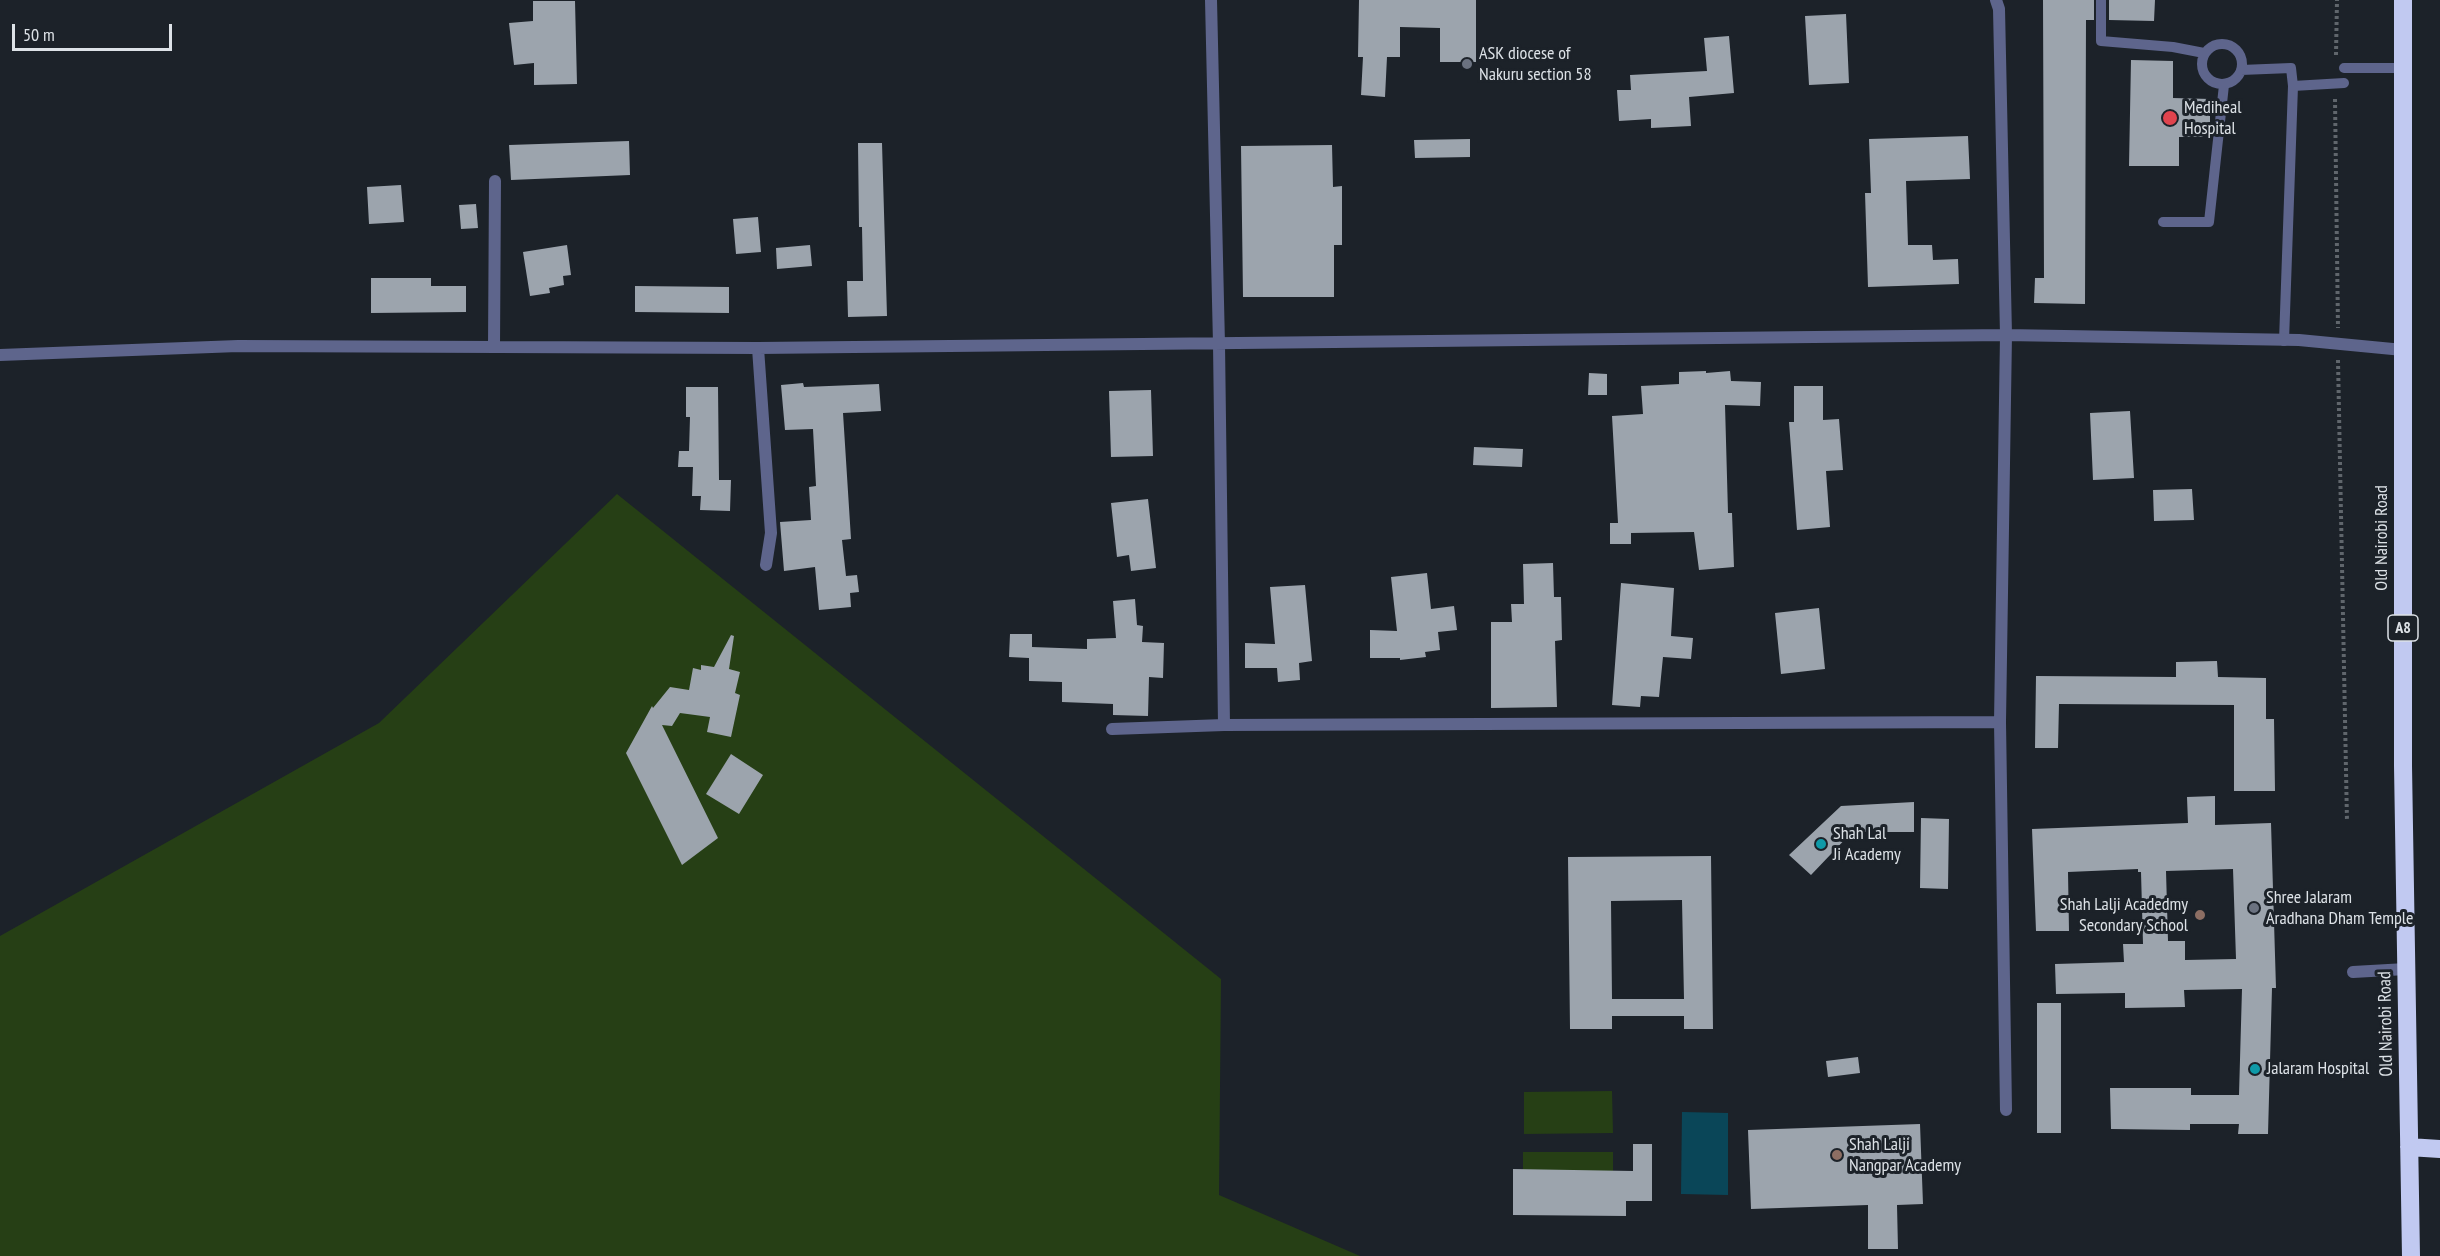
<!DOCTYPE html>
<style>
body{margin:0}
#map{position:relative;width:2440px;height:1256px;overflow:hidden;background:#1c2229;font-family:"PT Sans Narrow",sans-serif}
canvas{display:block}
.scale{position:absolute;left:12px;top:24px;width:160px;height:27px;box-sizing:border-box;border:3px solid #dde2e7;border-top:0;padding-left:8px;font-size:18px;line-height:21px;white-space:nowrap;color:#dde2e7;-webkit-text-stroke:4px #1c2229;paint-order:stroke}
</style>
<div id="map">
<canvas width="2440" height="1256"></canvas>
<div class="scale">50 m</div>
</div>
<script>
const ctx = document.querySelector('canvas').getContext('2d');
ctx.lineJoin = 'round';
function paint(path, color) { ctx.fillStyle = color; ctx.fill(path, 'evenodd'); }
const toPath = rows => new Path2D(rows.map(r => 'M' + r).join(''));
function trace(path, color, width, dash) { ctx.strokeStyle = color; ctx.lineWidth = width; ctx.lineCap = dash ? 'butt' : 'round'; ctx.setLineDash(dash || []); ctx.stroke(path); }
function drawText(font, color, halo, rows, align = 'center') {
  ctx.font = font + ' "PT Sans Narrow",sans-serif'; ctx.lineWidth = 6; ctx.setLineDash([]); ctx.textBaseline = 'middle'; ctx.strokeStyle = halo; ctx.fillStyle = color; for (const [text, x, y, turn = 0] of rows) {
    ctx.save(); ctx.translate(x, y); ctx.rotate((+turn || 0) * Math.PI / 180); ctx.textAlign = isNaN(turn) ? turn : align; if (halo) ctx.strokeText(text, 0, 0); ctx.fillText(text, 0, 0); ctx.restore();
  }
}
const green = toPath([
 [617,494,1221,979,1219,1195,1360,1256,0,1256,0,936,379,723],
 [1612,1091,1613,1133,1524,1134,1524,1092],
 [1523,1152,1613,1152,1613,1196,1523,1195]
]);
const water = toPath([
 [1682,1112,1728,1113,1728,1195,1681,1194]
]);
const building = toPath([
 [1359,0,1476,0,1476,62,1440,62,1440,28,1400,27,1400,57,1387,57,1385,97,1361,95,1363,57,1358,57],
 [2043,0,2094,0,2094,20,2086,20,2085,304,2034,303,2035,278,2044,278],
 [2109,0,2155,0,2154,21,2109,20],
 [533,1,575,1,577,84,534,85,534,63,514,65,509,23,533,21],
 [1846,14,1849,83,1809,85,1805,16],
 [1729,36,1734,93,1689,97,1691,126,1651,128,1651,119,1619,121,1617,90,1631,90,1630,75,1707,71,1704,38],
 [2131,60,2173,61,2173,98,2210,99,2210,137,2179,137,2179,166,2129,166],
 [1968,136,1970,179,1906,181,1908,245,1932,245,1933,260,1958,259,1959,284,1868,287,1865,193,1871,193,1869,139],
 [1470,139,1470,157,1415,158,1414,140],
 [629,141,630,175,511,180,509,145],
 [858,143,882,143,887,316,848,317,847,281,863,281,862,227,859,227],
 [1332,145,1333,187,1342,186,1342,245,1334,245,1334,297,1243,297,1241,146],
 [401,185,404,222,369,224,367,187],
 [476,204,478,228,461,229,459,205],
 [758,217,761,252,736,254,733,219],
 [567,245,571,275,563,276,564,285,549,288,550,293,530,296,523,252],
 [810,245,812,266,777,269,776,248],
 [371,278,431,278,431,286,466,286,466,312,371,313],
 [635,286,729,287,729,313,635,312],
 [1706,371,1706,373,1730,371,1731,381,1761,382,1760,406,1725,405,1728,513,1732,513,1734,567,1699,570,1694,532,1631,533,1631,544,1610,544,1610,523,1618,523,1612,416,1643,414,1641,386,1679,384,1679,372],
 [1589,373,1607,374,1607,395,1588,395],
 [803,383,804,387,879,384,881,411,843,413,851,539,842,540,846,576,857,575,859,592,850,593,851,607,819,610,815,567,784,571,780,522,811,520,809,487,816,486,813,429,785,430,781,385],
 [1794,386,1823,386,1823,420,1839,419,1843,470,1826,471,1830,527,1797,530,1789,422,1794,422],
 [686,387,718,387,719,480,731,480,730,511,700,510,701,496,692,496,693,467,678,467,679,451,689,451,690,417,686,417],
 [1151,390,1153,456,1111,457,1109,391],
 [2130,411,2134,478,2093,480,2090,413],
 [1474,447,1523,449,1522,467,1473,465],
 [2192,489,2194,520,2154,521,2153,490],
 [1148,499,1156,568,1131,571,1129,555,1117,557,1111,503],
 [1553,563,1554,597,1561,597,1562,640,1555,641,1557,707,1491,708,1491,622,1512,622,1511,604,1524,604,1523,564],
 [1427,573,1431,609,1454,606,1457,630,1438,632,1440,650,1425,652,1426,657,1400,660,1400,658,1370,658,1370,630,1397,631,1391,577],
 [1621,583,1674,588,1671,636,1693,638,1691,659,1663,657,1659,697,1641,696,1640,707,1612,705],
 [1305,585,1312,661,1299,663,1300,680,1278,682,1277,668,1245,668,1245,643,1275,644,1270,587],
 [1135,599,1137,625,1143,626,1142,642,1164,643,1163,678,1149,677,1148,716,1113,715,1113,704,1062,702,1062,682,1029,681,1029,658,1009,657,1010,634,1032,634,1032,647,1087,649,1087,639,1116,638,1113,601],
 [1819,608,1825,669,1781,674,1775,613],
 [731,635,734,636,729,669,740,672,735,693,740,695,731,737,707,732,710,717,680,713,672,726,662,725,718,838,682,865,626,753,652,706,653,708,670,687,689,690,693,668,701,670,701,665,714,667],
 [2217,661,2218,677,2266,678,2266,719,2274,719,2275,791,2234,791,2234,705,2059,704,2058,748,2035,748,2036,676,2176,677,2176,662],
 [731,754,763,775,739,814,706,794],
 [2215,796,2215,825,2271,823,2276,988,2272,988,2268,1134,2238,1134,2239,1124,2190,1124,2190,1130,2111,1129,2110,1088,2191,1088,2191,1095,2239,1095,2242,989,2184,990,2185,1007,2125,1008,2125,993,2056,994,2055,964,2124,962,2123,944,2143,944,2141,872,2138,872,2138,869,2068,872,2069,931,2036,931,2032,829,2188,823,2187,797],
 [2233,869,2236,959,2185,960,2185,941,2168,941,2166,871],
 [1914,802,1914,832,1852,832,1811,875,1789,855,1841,806],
 [1921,818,1949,819,1948,889,1920,888],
 [1711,856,1713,1029,1684,1029,1684,1016,1612,1016,1612,1029,1570,1029,1568,857],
 [1682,900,1684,999,1612,999,1611,901],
 [2037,1003,2061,1003,2061,1133,2037,1133],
 [1858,1057,1860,1073,1828,1077,1826,1061],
 [1920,1124,1923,1204,1897,1205,1898,1249,1868,1249,1868,1205,1751,1209,1748,1130],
 [1633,1144,1652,1144,1652,1201,1626,1201,1626,1216,1513,1215,1513,1169,1633,1171]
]);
const path = toPath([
 [2336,55,2337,0],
 [2335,99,2338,328],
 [2338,360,2347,821]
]);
const lane = toPath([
 [2101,0,2101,41,2173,47,2204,53],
 '2202 64a20 20 0 1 1 40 0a20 20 0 1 1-40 0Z',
 [2344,68,2403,68],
 [2241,70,2291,68,2293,86,2284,341],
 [2293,86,2344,83],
 [2163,222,2209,222,2224,85]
]);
const street = toPath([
 [1211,0,1219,344,1224,725],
 [494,347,495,181],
 [758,348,771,533,766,565],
 [0,355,238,346,758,348,2006,335,2299,340,2403,350],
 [2000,722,2006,1110],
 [1112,729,1224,725,2000,722,2006,335,1999,9,1996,0],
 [2353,972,2406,969]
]);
const highway = toPath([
 [2403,0,2403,766,2411,1256],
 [2409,1147,2440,1149]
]);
const markers = [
 [1467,64,6,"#6b7280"],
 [2170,118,8,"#e0444e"],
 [1821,844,6,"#0f9aa8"],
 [2254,908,6,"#6b7280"],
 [2200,915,6,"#8d6e63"],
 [2255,1069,6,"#0f9aa8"],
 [1837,1155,6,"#8d6e63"]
];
const shields = [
 [2403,628,30]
];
const shieldNames = [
 ["A8",2403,628]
];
const poiNames = [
 ["ASK diocese of",1479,54],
 ["Nakuru section 58",1479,75],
 ["Mediheal",2184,108],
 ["Hospital",2184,129],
 ["Shah Lal",1833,834],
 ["Ji Academy",1833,855],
 ["Shree Jalaram",2266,898],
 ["Aradhana Dham Temple",2266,919],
 ["Shah Lalji Acadedmy",2188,905,"right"],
 ["Secondary School",2188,926,"right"],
 ["Jalaram Hospital",2267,1069],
 ["Shah Lalji",1849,1145],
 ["Nangpar Academy",1849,1166]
];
const streetNames = [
 ["Old Nairobi Road",2382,538,-90],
 ["Old Nairobi Road",2386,1024,-91]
];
paint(green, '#263f15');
paint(water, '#0a4658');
paint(building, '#9ca4ad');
trace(path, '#60666c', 4, [3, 3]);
trace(lane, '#5e658c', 10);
trace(street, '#5e658c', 12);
trace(highway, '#c1c9f1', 18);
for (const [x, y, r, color] of markers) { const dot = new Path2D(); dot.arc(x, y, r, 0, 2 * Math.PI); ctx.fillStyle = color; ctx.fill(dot); trace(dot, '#1c2229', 2); }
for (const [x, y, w] of shields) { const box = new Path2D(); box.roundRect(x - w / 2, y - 13, w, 26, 4.5); ctx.fillStyle = '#1c2229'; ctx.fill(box); trace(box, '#dde2e7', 1.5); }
drawText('bold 16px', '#dde2e7', null, shieldNames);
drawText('18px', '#dde2e7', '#1c2229', poiNames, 'left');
drawText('18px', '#dde2e7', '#1c2229', streetNames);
</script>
